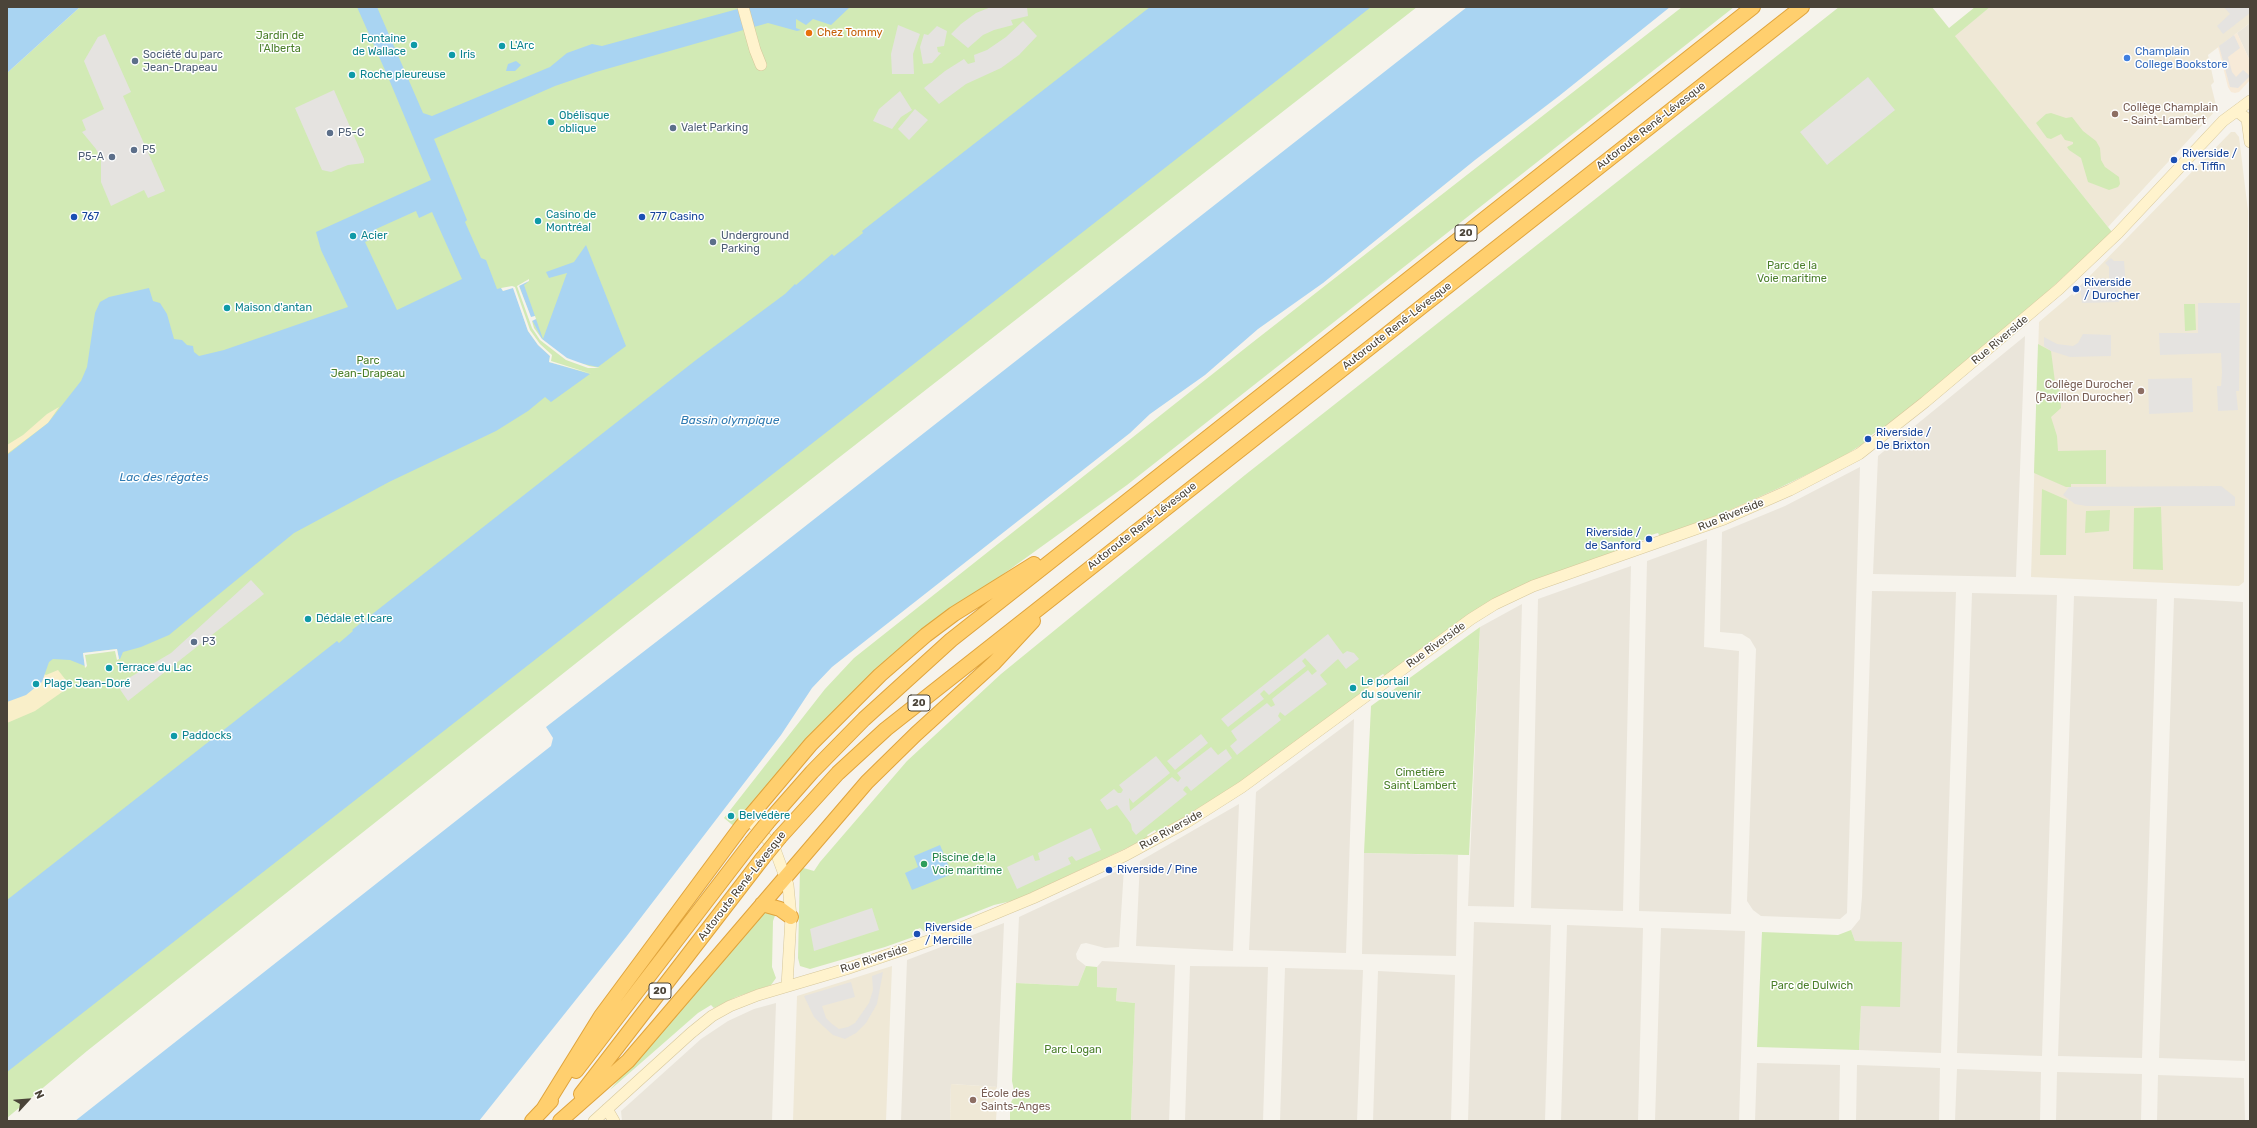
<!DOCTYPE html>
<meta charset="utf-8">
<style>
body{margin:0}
#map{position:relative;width:2257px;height:1128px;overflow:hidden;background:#f6f3ec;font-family:Rubik,sans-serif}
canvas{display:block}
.frame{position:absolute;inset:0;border:8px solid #4b4439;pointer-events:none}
.north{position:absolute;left:8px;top:1080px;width:40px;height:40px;-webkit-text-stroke:3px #fff;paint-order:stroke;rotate:64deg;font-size:11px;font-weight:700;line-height:16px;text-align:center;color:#4b4439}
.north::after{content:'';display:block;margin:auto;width:14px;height:18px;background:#4b4439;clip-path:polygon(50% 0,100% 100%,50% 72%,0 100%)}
</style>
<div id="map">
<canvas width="2257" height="1128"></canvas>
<div class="frame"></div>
<div class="north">N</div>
</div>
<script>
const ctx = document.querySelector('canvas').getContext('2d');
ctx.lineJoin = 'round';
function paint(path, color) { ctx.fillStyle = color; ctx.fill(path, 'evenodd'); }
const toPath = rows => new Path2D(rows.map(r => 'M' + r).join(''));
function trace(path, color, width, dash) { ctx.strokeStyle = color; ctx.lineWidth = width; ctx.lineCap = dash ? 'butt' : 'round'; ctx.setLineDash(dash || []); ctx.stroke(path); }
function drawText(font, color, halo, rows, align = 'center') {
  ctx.font = font + ' Rubik,sans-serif'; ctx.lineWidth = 3; ctx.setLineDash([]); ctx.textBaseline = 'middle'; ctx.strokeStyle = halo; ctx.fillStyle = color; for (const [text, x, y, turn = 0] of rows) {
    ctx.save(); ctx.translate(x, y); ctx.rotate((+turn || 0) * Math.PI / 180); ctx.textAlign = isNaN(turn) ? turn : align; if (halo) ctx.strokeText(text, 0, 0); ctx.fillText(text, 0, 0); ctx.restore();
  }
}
const residential = toPath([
 [2250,23,2250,61,2237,33],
 [2025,336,2016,577,1873,574,1878,456],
 [1860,467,1847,913,1840,919,1761,916,1753,910,1747,901,1756,649,1750,639,1742,634,1720,632,1722,532,1785,506],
 [1707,539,1704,647,1739,651,1731,914,1639,911,1647,561],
 [1631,566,1623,911,1531,908,1538,599],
 [1872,591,1956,592,1941,1053,1859,1050,1861,1006,1902,943,1855,941,1851,930,1860,919,1862,897],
 [1972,593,2057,595,2042,1056,1957,1053],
 [2074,596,2157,599,2142,1058,2058,1056],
 [2174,598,2243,602,2245,1061,2159,1058],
 [1522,604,1514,907,1468,906,1480,627],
 [1354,719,1346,953,1249,950,1256,792],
 [1239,804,1233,951,1136,946,1140,861],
 [1364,853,1458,855,1456,956,1362,954],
 [1124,868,1119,947,1105,948,1086,943,1081,944,1076,954,1077,959,1086,966,1078,986,1016,983,1019,917],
 [1474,922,1551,925,1545,1121,1468,1121],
 [1004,923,997,1087,951,1084,950,1121,901,1121,907,960],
 [1567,925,1643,928,1638,1121,1561,1121],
 [1661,928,1745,931,1739,1121,1655,1121],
 [1102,961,1175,965,1169,1121,1131,1121,1135,1003,1116,1001,1117,988,1097,987,1097,967],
 [1190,966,1268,967,1263,1121,1185,1121],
 [1285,968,1363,970,1357,1121,1280,1121],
 [1378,971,1455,975,1451,1121,1373,1121],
 [776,1003,772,1121,622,1121,621,1111,701,1039,728,1021,754,1009],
 [1757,1063,1840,1065,1839,1121,1755,1121],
 [1857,1065,1940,1068,1939,1121,1856,1121],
 [1957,1069,2041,1072,2040,1121,1955,1121],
 [2057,1072,2142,1074,2141,1121,2056,1121],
 [2158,1075,2244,1078,2245,1121,2157,1121]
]);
const commercial = toPath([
 [2237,33,2250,61,2250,80,2239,92,2235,93,2231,92,2228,87,2218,47]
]);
const education = toPath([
 [1990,7,2250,7,2250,23,2208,55,2214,82,2211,85,2217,109,2108,227,1954,35],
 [2231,132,2235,132,2239,137,2248,211,2244,582,2239,586,2031,577,2039,322,2072,294,2074,296,2080,290,2078,288],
 [892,966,886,1121,793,1121,797,996],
 [951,1084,997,1087,994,1095,997,1104,996,1121,950,1121]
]);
const green = toPath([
 [80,7,1417,7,628,622,87,1051,7,1118,7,73],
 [1682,7,1734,7,1127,485,941,619,736,828,724,818,825,689,854,658,1253,342],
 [1839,7,1932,7,1949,28,1975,7,1990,7,1955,36,2112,232,2047,292,1918,401,1882,430,1880,429,1866,439,1867,441,1841,458,1779,488,1716,516,1660,537,1658,533,1651,535,1650,538,1640,541,1641,543,1531,581,1494,599,1385,676,1383,674,1375,679,1376,682,1239,783,1178,821,1157,833,1155,830,1147,835,1148,837,1133,845,1016,900,994,905,925,932,920,928,915,930,916,936,885,947,810,969,800,966,798,958,800,867,814,871,820,862,907,761,1001,674,1245,475],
 [2051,113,2066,118,2072,117,2083,131,2096,141,2100,148,2101,160,2105,167,2119,177,2120,184,2118,187,2109,190,2088,182,2081,158,2069,150,2067,147,2073,144,2073,142,2065,140,2061,134,2051,139,2047,138,2036,123,2046,114],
 [2184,304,2195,304,2196,330,2185,331],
 [2038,344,2051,351,2055,382,2059,382,2061,408,2051,417,2057,436,2058,451,2106,450,2106,484,2071,484,2071,487,2066,487,2034,473],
 [2042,489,2067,500,2066,555,2040,555],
 [2161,507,2163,570,2133,569,2134,508],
 [2110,510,2109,531,2085,533,2086,511],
 [1480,627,1469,855,1364,853,1371,706],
 [766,912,776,913,773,921,772,967,776,978,771,985,736,997,714,1008,711,1005,698,1013,610,1090,755,918],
 [1851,930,1855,941,1902,942,1900,1007,1861,1006,1859,1050,1757,1047,1762,932,1838,935],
 [1086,966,1097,967,1097,987,1117,988,1116,1001,1135,1003,1131,1121,1010,1121,1010,1104,1015,1095,1012,1081,1016,983,1078,986]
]);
const sand = toPath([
 [59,407,48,423,7,454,7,445,23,435,47,414],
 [7,653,46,675,58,670,65,679,65,690,35,711,7,723]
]);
const parking = toPath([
 [991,7,1027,7,1028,16,1011,20,1013,25,994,30,983,35,968,48,951,34,961,24,976,13],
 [2224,7,2250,7,2250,13,2223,34,2217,26,2230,14],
 [1023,21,1037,36,1019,55,1001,68,966,84,939,104,924,88,945,71,964,59,968,64,975,62,974,55,987,50,1006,37],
 [898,25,920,34,913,54,914,74,892,74,891,54],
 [937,26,947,31,944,46,937,47,938,52,941,53,932,63,923,64,920,47,924,34,928,35],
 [105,34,131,92,123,96,165,191,148,198,144,190,111,206,101,182,101,160,96,149,82,132,86,130,82,120,104,109,84,61,98,37],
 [2234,35,2240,48,2228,57,2232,72,2236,77,2243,70,2250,76,2238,88,2230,87,2219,46],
 [1868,77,1895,110,1827,165,1800,132],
 [334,90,364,159,364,163,348,165,331,172,322,170,295,108],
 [900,91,912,110,901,117,892,129,873,121,879,109],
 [915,109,928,120,909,140,898,129],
 [2111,258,2114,261,2124,261,2126,288,2118,289,2119,302,2082,303,2080,286,2086,281,2093,286,2093,279,2105,278,2106,285,2109,285,2109,267,2105,263],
 [2198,303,2240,303,2239,391,2236,391,2238,410,2218,411,2217,386,2221,386,2222,373,2221,353,2160,355,2159,333,2198,333],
 [2083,334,2111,335,2111,356,2070,357,2051,351,2044,346,2044,337,2057,344,2073,346,2078,343],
 [2192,378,2193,412,2149,414,2148,379],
 [2221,486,2235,497,2235,506,2086,506,2075,504,2063,495,2069,487],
 [251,580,264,594,128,701,117,685,171,653],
 [1328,634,1343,654,1347,651,1354,653,1359,659,1346,669,1338,659,1320,675,1327,684,1285,716,1280,712,1278,716,1281,720,1237,755,1230,746,1237,740,1231,731,1267,703,1271,707,1275,705,1272,699,1308,670,1312,675,1317,671,1305,658,1302,661,1306,666,1269,695,1264,690,1260,694,1264,699,1228,727,1221,719],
 [1201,734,1208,743,1175,770,1167,761],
 [1211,747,1218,755,1226,749,1232,758,1191,791,1187,786,1185,787,1183,790,1187,794,1136,835,1132,830,1131,824,1117,805,1107,810,1100,800,1114,789,1118,793,1121,793,1123,790,1119,785,1156,756,1170,773,1133,803,1129,798,1130,811,1172,777,1178,782,1181,778,1177,773],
 [1091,828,1101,850,1076,861,1072,856,1068,858,1071,864,1017,889,1007,867,1033,855,1035,861,1040,860,1038,853],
 [872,908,879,930,814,951,810,929],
 [883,972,877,1004,866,1023,856,1033,845,1039,833,1035,823,1026,814,1017,804,996,851,982,855,997,822,1006,826,1018,832,1024,839,1029,848,1027,855,1023,869,1003,873,990,872,976]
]);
const water = toPath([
 [7,7,80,7,7,73],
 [357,7,377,7,423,113,432,116,550,67,567,53,592,44,602,46,745,7,850,7,831,25,813,19,806,25,796,19,796,28,801,30,797,31,768,23,596,72,555,86,434,139,467,220,465,222,481,258,486,260,497,289,501,288,503,291,513,287,528,331,538,345,550,356,549,362,590,374,551,402,545,397,528,411,496,431,389,482,294,533,169,635,141,647,123,652,120,659,119,659,117,649,83,653,85,666,70,660,53,659,49,662,42,682,26,695,7,702,7,455,48,423,81,381,87,367,95,313,100,302,109,297,149,288,153,301,160,303,167,314,174,339,182,340,187,345,193,346,194,352,199,356,224,350,348,307,321,250,316,232,431,180,388,77],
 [416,211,419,218,432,212,462,279,397,310,365,242,379,236,376,229],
 [1150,7,1371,7,7,1072,7,900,337,641,339,643,353,631,352,630,696,360,785,294,795,284,796,285,832,254,834,256,863,233,862,231],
 [1467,7,1670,7,1559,96,1475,160,1323,283,1258,329,1205,375,1150,414,1130,433,832,667,812,688,781,735,626,937,479,1121,75,1121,551,746,553,738,546,727,757,564],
 [516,61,521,65,515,71,506,71,508,64],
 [586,245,626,346,598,367,574,362,560,354,542,339,532,320,536,319,543,339,567,273,549,278,546,272,574,262],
 [529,281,524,285,535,316,531,318,519,285],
 [940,845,952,874,912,890,905,873,918,867,914,856]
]);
const pier = toPath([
 [529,279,529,281,519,286,531,317,535,316,536,319,532,321,534,328,542,339,567,358,589,366,600,368,588,368,566,360,540,340,532,328,517,286],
 [512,286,515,287,530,330,540,344,552,355,551,361,592,374,549,362,550,356,538,345,528,331,513,288,503,291,501,288],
 [117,649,119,659,117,660,115,651,85,655,87,666,85,668,83,653]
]);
const secondary = toPath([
 [743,7,755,50,761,65],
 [2237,111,2247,119,2250,142],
 [748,818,774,847,788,885,791,917,787,986],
 [607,1109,614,1121],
 [594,1121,691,1033,712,1016,730,1006,758,995,846,969,934,939,1033,898,1126,855,1187,822,1242,787,1471,619,1495,604,1533,586,1724,519,1790,490,1859,454,1925,402,2059,289,2118,233,2223,121,2250,101]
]);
const highway = toPath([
 [768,822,812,772,864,719,951,640,1753,7],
 [780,837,838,773,886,729,1802,7],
 [762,904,780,909,791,917],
 [576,1071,751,843],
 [581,1094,762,859],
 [544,1108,601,1016,741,827,811,744,880,675,926,635,954,614,1034,564],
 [532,1121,551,1101],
 [560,1121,628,1061,867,782,916,734,994,663,1033,621]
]);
const highwayBridge = toPath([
 [751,843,768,822],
 [762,859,780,837]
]);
const markers = [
 [809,33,4,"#e8710a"],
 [414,45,4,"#0f9aa8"],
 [502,46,4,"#0f9aa8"],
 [452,55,4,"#0f9aa8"],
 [2127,58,4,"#3f7fe0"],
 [135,61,4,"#5c6f8a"],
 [352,75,4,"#0f9aa8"],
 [2115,114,4,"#8d6e63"],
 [551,122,4,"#0f9aa8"],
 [673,128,4,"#5c6f8a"],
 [330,133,4,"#5c6f8a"],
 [134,150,4,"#5c6f8a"],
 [112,157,4,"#5c6f8a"],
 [2174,160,4,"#1a4fb4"],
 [74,217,4,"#1a4fb4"],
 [642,217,4,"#1a4fb4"],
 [538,221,4,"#0f9aa8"],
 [353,236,4,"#0f9aa8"],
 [713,242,4,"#5c6f8a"],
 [2076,289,4,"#1a4fb4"],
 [227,308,4,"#0f9aa8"],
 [2141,391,4,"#8d6e63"],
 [1868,439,4,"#1a4fb4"],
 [1649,539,4,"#1a4fb4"],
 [308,619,4,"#0f9aa8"],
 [194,642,4,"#5c6f8a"],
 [109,668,4,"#0f9aa8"],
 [36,684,4,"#0f9aa8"],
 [1353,688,4,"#0f9aa8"],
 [174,736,4,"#0f9aa8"],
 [731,816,4,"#0f9aa8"],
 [924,864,4,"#2e9e5b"],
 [1109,870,4,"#1a4fb4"],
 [917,934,4,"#1a4fb4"],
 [973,1100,4,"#8d6e63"]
];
const shields = [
 [1466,233,22],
 [919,703,22],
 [660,991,22]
];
const shieldNames = [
 ["20",1466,233],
 ["20",919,703],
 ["20",660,991]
];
const foodNames = [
 ["Chez Tommy",817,33]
];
const parkNames = [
 ["Jardin de",280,36],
 ["l'Alberta",280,49],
 ["Parc de la",1792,266],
 ["Voie maritime",1792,279],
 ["Parc",368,361],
 ["Jean-Drapeau",368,374],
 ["Cimetière",1420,773],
 ["Saint Lambert",1420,786],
 ["Parc de Dulwich",1812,986],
 ["Parc Logan",1073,1050]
];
const cultureNames = [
 ["Fontaine",406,39,"right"],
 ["de Wallace",406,52,"right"],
 ["L'Arc",510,46],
 ["Iris",460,55],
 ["Roche pleureuse",360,75],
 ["Obélisque",559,116],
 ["oblique",559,129],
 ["Casino de",546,215],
 ["Montréal",546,228],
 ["Acier",361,236],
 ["Maison d'antan",235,308],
 ["Dédale et Icare",316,619],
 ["Terrace du Lac",117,668],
 ["Le portail",1361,682],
 ["du souvenir",1361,695],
 ["Plage Jean-Doré",44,684],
 ["Paddocks",182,736],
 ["Belvédère",739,816]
];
const shopNames = [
 ["Champlain",2135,52],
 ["College Bookstore",2135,65]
];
const serviceNames = [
 ["Société du parc",143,55],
 ["Jean-Drapeau",143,68],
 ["Valet Parking",681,128],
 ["P5-C",338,133],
 ["P5",142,150],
 ["P5-A",104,157,"right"],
 ["Underground",721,236],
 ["Parking",721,249],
 ["P3",202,642]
];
const educationNames = [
 ["Collège Champlain",2123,108],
 ["- Saint-Lambert",2123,121],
 ["Collège Durocher",2133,385,"right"],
 ["(Pavillon Durocher)",2133,398,"right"],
 ["École des",981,1094],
 ["Saints-Anges",981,1107]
];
const streetNames = [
 ["Autoroute René-Lévesque",1651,126,-38],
 ["Autoroute René-Lévesque",1397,326,-38],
 ["Rue Riverside",2000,340,-40],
 ["Rue Riverside",1731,515,-22],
 ["Autoroute René-Lévesque",1142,526,-38],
 ["Rue Riverside",1436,645,-36],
 ["Rue Riverside",1171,830,-29],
 ["Autoroute René-Lévesque",742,886,-52],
 ["Rue Riverside",874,959,-18]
];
const transitNames = [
 ["Riverside /",2182,154],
 ["ch. Tiffin",2182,167],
 ["767",82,217],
 ["777 Casino",650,217],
 ["Riverside",2084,283],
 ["/ Durocher",2084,296],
 ["Riverside /",1876,433],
 ["De Brixton",1876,446],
 ["Riverside /",1641,533,"right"],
 ["de Sanford",1641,546,"right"],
 ["Riverside / Pine",1117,870],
 ["Riverside",925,928],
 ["/ Mercille",925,941]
];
const leisureNames = [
 ["Piscine de la",932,858],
 ["Voie maritime",932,871]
];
const waterNames = [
 ["Bassin olympique",730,421],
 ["Lac des régates",164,478]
];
paint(residential, '#eae5da');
paint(commercial, '#f7ead8');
paint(education, '#efe8d6');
paint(green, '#d2eab5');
paint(sand, '#f9efc9');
paint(parking, '#e5e3e0');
paint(water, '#a9d4f2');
paint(pier, '#f6f3ec');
trace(secondary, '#d6c79b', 12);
trace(highway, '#e0a43c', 16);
trace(secondary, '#fff3cd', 11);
trace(highway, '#ffcf6e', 14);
trace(highwayBridge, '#e0a43c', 16, []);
trace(highwayBridge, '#ffcf6e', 14);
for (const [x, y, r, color] of markers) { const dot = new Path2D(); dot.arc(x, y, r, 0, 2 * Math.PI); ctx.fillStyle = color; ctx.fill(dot); trace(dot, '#fff', 1.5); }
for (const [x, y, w] of shields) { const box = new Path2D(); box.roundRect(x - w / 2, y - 8, w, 16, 3); ctx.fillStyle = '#fff'; ctx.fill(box); trace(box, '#4b4439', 1); }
drawText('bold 10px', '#4b4439', null, shieldNames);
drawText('11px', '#c56008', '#fff', foodNames, 'left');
drawText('11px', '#4a7f2a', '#fff', parkNames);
drawText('11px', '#0d838f', '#fff', cultureNames, 'left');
drawText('11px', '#366cbe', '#fff', shopNames, 'left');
drawText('11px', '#4e5e75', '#fff', serviceNames, 'left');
drawText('11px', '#785e54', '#fff', educationNames, 'left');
drawText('11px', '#4b4439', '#fff', streetNames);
drawText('11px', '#164399', '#fff', transitNames, 'left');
drawText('11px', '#27864d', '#fff', leisureNames, 'left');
drawText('italic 12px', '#2e7ab2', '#fff', waterNames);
</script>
